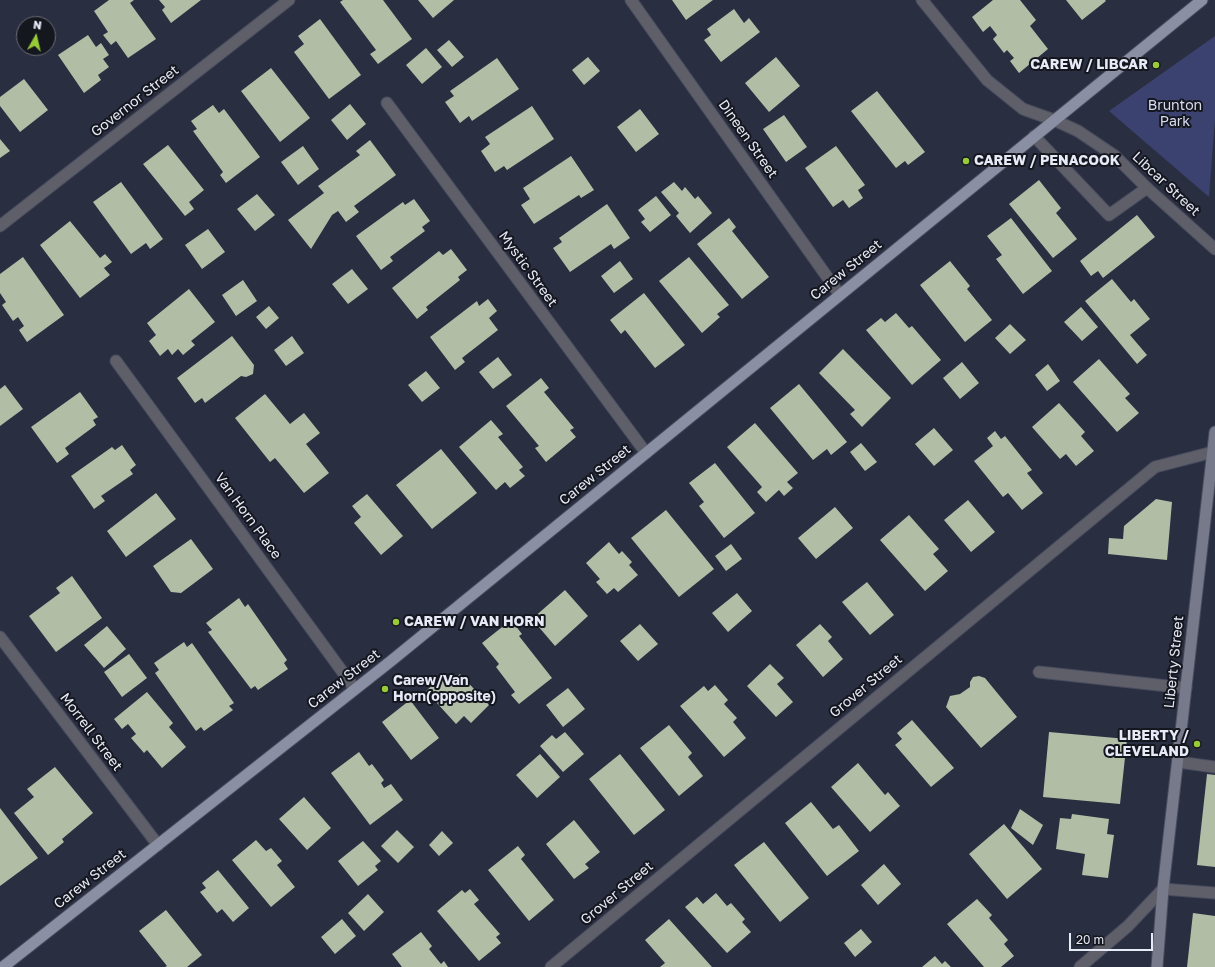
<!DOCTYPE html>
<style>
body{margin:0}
#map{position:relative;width:1215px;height:967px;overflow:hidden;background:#2a2e41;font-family:"Golos Text",sans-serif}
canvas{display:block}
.north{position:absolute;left:16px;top:16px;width:40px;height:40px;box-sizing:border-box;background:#15171f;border:1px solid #696b75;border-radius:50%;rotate:8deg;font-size:11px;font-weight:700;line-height:16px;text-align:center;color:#e7eaf7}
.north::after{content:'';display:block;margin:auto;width:14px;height:18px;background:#98cb37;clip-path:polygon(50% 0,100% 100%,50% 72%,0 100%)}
.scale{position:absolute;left:1069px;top:933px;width:84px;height:18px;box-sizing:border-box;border:2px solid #e7eaf7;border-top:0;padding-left:5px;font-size:12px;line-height:14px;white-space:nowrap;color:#e7eaf7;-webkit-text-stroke:3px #15171f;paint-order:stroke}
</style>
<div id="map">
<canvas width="1215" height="967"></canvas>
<div class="north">N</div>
<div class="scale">20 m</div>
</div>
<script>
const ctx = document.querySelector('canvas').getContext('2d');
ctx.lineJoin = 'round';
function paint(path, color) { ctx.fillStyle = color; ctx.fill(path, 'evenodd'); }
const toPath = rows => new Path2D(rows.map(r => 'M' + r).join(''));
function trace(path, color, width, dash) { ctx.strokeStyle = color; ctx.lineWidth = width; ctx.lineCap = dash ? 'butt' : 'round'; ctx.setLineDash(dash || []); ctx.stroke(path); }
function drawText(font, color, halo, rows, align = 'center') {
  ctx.font = font + ' "Golos Text",sans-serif'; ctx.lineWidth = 4; ctx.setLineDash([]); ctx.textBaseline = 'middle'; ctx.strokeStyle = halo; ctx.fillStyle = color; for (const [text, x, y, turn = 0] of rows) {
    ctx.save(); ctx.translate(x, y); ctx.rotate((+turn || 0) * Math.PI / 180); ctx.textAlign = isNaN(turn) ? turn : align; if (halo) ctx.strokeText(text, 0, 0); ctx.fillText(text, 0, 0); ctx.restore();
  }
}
const green = toPath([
 [1215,36,1215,119,1209,197,1109,111]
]);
const building = toPath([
 [109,0,134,0,130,3,156,39,128,58,116,41,111,45,103,35,108,32,94,11],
 [159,0,201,0,171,23,162,10,165,7],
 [343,0,383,0,412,39,378,64,370,54,376,50,340,2],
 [418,0,454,0,433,18],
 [672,0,713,0,686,20],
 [993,0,1020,0,1036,20,1030,26,1048,49,1019,73,1010,61,1014,58,1007,50,1004,53,993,39,997,35,990,26,983,32,972,17],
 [1066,0,1105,0,1106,1,1082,20],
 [734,9,744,23,749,18,760,32,721,62,704,40,711,35,707,29],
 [320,19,361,75,329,99,294,52,304,44,298,36],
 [88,35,96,47,101,43,109,55,103,59,109,67,98,75,101,80,84,93,58,55],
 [449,40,464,57,452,67,437,50],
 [426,48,442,67,422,84,406,65],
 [588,57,600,71,584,85,572,70],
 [776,57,800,86,769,112,745,83],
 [497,58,519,89,472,121,469,116,460,123,445,102,454,96,450,91],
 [271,68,310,118,280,142,241,91],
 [24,79,48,110,20,132,0,106,0,97],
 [877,91,925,152,908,165,905,161,896,168,851,111],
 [350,104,366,124,347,140,331,120],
 [213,105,219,113,224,109,260,157,226,183,220,175,223,172,193,131,197,129,191,121],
 [532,106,554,139,507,170,504,166,495,172,481,151,490,144,485,137],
 [640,109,659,134,636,152,617,127],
 [784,115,807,147,786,162,763,129],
 [0,139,10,151,0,158],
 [370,140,396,175,354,206,359,212,346,222,338,211,332,215,311,249,288,220,324,193,318,186,360,155,356,151],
 [168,145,204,190,189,202,194,209,185,216,143,164],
 [303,146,319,169,298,185,281,162],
 [836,146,865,185,858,190,863,198,849,208,843,200,833,207,805,168],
 [571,156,594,190,581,198,579,195,534,224,521,205,530,199,523,188],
 [1039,180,1061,208,1056,213,1077,239,1053,258,1009,204],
 [121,182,163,239,150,249,146,243,131,254,93,202],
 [674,182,682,191,685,187,695,199,698,196,712,213,690,233,676,216,679,213,661,192],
 [257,194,275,215,255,231,237,209],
 [656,196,671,215,650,232,641,222,645,219,638,210],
 [414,199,430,221,422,227,425,231,390,257,393,261,381,270,356,236,403,202,405,205],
 [607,204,630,238,614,249,611,244,570,272,553,248,562,242,559,238],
 [1137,215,1155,237,1103,278,1098,271,1091,276,1080,261],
 [729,218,736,227,732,231,769,277,742,299,697,244],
 [1011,218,1052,271,1023,294,996,259,1002,255,987,236],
 [70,221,100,258,105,254,112,262,104,268,110,275,80,298,40,245],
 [208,229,225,252,202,269,185,245],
 [451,249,467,270,458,277,460,280,426,307,428,310,417,319,392,288,439,251,443,255],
 [23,257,64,315,27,342,19,330,24,326,18,317,13,321,2,305,6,302,0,293,0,274],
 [689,257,729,305,717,314,720,317,702,333,659,281],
 [620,261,633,279,614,293,601,276],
 [950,261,970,286,967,289,992,320,965,342,920,285],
 [352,269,368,289,348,304,332,284],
 [1112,279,1131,302,1134,299,1150,319,1130,335,1147,355,1137,364,1085,301],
 [243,280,257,301,236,316,222,295],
 [189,289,215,322,191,341,195,345,183,355,178,349,172,355,168,349,160,356,149,341,156,335,147,323],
 [644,293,685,345,655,368,625,330,621,334,610,320],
 [488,299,497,311,489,318,498,330,462,358,465,362,455,370,430,337,477,301,479,306],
 [269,306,279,318,266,329,256,317],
 [1081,307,1098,327,1082,341,1064,322],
 [896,313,909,328,912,326,941,360,912,385,866,330,881,318,885,322],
 [1010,324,1026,340,1010,354,995,338],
 [232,336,254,365,253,374,246,377,241,376,205,403,202,398,195,403,177,378],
 [292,336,304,353,286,366,274,350],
 [843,349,891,398,862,427,850,414,855,410,819,373],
 [498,357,512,375,493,389,479,372],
 [1099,359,1130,394,1125,398,1139,413,1117,432,1073,382],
 [962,362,979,383,960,399,943,378],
 [1048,364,1060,381,1047,391,1035,375],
 [426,371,440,388,422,402,408,385],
 [541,378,549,388,544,392,574,428,570,430,576,437,546,462,535,448,539,446,506,406],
 [799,384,847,442,831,455,827,449,813,460,770,408],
 [5,385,23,409,0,426,0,389],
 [80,392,98,417,93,420,96,425,65,448,69,454,57,463,31,427],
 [265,394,290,424,304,413,320,433,306,444,329,473,304,493,275,458,270,462,235,418],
 [1059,403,1085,432,1081,436,1094,451,1076,466,1066,454,1060,459,1032,427],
 [491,420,503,434,498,437,523,467,519,470,525,476,510,488,505,482,496,490,459,447],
 [755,423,798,473,787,482,793,488,784,496,779,490,766,502,757,492,762,487,727,447],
 [934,428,953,450,934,466,915,444],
 [995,431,1001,439,1005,436,1032,470,1027,473,1043,493,1022,510,1008,493,1003,497,974,461,993,446,987,438],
 [861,443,877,462,865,471,850,452],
 [122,445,136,465,130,470,133,474,101,496,105,501,94,509,71,476,112,447,115,450],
 [441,449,477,493,432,529,396,485],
 [715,463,755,513,724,538,699,506,704,502,689,483],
 [156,493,176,519,126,557,107,531],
 [367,494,403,536,381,555,354,523,361,517,352,506],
 [1156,499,1172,502,1167,560,1108,554,1109,538,1123,539,1124,526],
 [968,500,995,532,971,552,944,520],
 [835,507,853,528,816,559,798,538],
 [666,510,714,569,679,597,631,538],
 [909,515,939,549,933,554,948,571,925,591,880,540],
 [191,539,213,569,181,593,171,592,153,566],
 [609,542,619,554,622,551,632,562,629,565,638,575,618,592,614,588,607,594,596,582,600,579,586,563],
 [731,544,742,559,726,571,715,556],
 [72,576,102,618,56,652,29,616,60,593,56,588],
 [867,582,894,615,870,635,842,602],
 [565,590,588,616,555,646,532,619],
 [737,593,752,611,728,632,712,613],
 [239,598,245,607,248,604,287,660,284,663,288,669,258,690,255,686,251,689,208,632,212,630,206,623],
 [511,620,522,634,519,636,552,678,519,704,511,695,515,692,496,667,499,664,482,643],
 [640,624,658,644,638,661,620,641],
 [820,624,832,637,828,641,843,659,823,677,796,645],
 [107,626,126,649,104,668,84,645],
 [184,642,187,647,192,643,234,703,229,706,233,710,204,731,201,727,196,731,155,673,159,670,154,663],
 [129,654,147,678,122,697,104,672],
 [770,664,784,678,777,684,793,702,776,717,747,686],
 [460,674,489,705,471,723,464,716,456,724,426,691,441,677,449,684],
 [979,676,985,678,1017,717,981,748,946,707,950,696,960,694,970,687,970,682,973,677],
 [715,685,728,700,724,704,737,718,733,722,746,738,724,757,680,706,704,686,708,691],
 [568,688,585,709,563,727,546,705],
 [147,692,173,723,169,727,186,747,162,768,147,750,144,753,131,738,136,734,128,724,122,729,114,719],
 [410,700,439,738,411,760,382,722],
 [912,720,954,768,931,787,895,745,902,739,897,733],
 [669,725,692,753,688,757,703,776,679,796,640,748],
 [565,732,584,754,563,772,540,746,552,735,556,739],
 [1049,732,1127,739,1120,804,1043,797],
 [359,752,369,766,372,764,384,780,381,783,384,788,391,784,403,800,370,825,331,773],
 [540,754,560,777,537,798,516,775],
 [620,754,665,810,634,835,589,779],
 [858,763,885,795,888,792,900,806,870,832,831,787],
 [55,767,93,813,62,839,64,842,48,855,14,813,34,797,27,789],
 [1207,774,1215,775,1215,867,1197,865],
 [304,797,331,828,307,850,279,819],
 [811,802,833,829,839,825,859,851,827,876,785,823],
 [0,808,38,858,0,886],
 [1020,809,1043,825,1033,845,1011,828],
 [1072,814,1109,819,1107,834,1114,835,1108,878,1082,875,1085,854,1056,849,1060,818,1071,819],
 [574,820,600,852,585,864,589,868,574,879,546,844],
 [1004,824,1042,869,1007,899,969,854],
 [397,830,414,847,398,863,381,846],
 [442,831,453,843,439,856,429,845],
 [256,840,266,851,271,848,282,861,277,865,295,887,271,907,232,860],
 [363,841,381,861,375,866,378,870,358,886,338,861],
 [764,842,809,898,780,922,734,865],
 [518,846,525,855,521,859,554,900,529,921,488,870],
 [884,864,901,884,878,905,861,885],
 [218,870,249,908,233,922,222,909,217,913,200,892,206,888,202,883],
 [470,889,479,900,474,904,500,934,496,937,501,943,479,961,437,911,462,890,465,893],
 [716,893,727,906,731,903,745,919,742,922,751,932,727,953,685,907,697,897,703,904],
 [368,894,384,912,364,931,348,913],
 [977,899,992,915,989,918,1008,940,1004,944,1014,956,1001,967,984,967,947,924],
 [166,910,202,955,187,967,165,967,167,966,139,931],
 [1193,913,1215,916,1215,967,1187,967],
 [342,919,356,936,335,954,321,937],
 [669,919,712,967,660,967,665,963,645,940],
 [861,929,872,942,855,957,844,943],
 [421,932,432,946,429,949,441,964,444,961,448,967,402,967,392,954],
 [935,956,942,964,945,961,951,967,922,967]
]);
const service = toPath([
 [1034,136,1109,215,1147,188],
 [1039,672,1186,688],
 [1178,762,1215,767],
 [1163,889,1215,893]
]);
const minor = toPath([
 [631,0,840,295],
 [922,0,987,80,1023,109,1054,120,1078,131,1115,156,1147,188,1215,249],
 [387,103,646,453],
 [0,226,289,0],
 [116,361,355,689],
 [0,637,158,845],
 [551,967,1155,467,1213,452],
 [1080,967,1128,926,1163,889]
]);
const secondary = toPath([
 [1157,967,1163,889,1215,432]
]);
const primary = toPath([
 [3,967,391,661,1202,0]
]);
const markers = [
 [1156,65,4,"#98cb37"],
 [966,161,4,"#98cb37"],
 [396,622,4,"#98cb37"],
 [385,689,4,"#98cb37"],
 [1197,744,4,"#98cb37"]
];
const poiNames = [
 ["CAREW / LIBCAR",1148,65,"right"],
 ["CAREW / PENACOOK",974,161],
 ["CAREW / VAN HORN",404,622],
 ["Carew/Van",393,681],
 ["Horn(opposite)",393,697],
 ["LIBERTY /",1189,736,"right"],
 ["CLEVELAND",1189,752,"right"]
];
const streetNames = [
 ["Governor Street",135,101,-38],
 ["Dineen Street",748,139,55],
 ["Libcar Street",1166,184,43],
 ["Mystic Street",528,269,54],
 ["Carew Street",846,270,-39],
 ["Carew Street",595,475,-39],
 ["Van Horn Place",248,516,54],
 ["Liberty Street",1174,662,-84],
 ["Carew Street",344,679,-38],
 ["Grover Street",866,686,-40],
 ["Morrell Street",91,732,53],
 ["Carew Street",90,879,-38],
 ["Grover Street",617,893,-40]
];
const parkNames = [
 ["Brunton",1175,106],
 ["Park",1175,122]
];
paint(green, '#3c426f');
paint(building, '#b2bda5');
trace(service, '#484c5e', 13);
trace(minor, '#484c5e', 13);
trace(secondary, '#484c5e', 13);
trace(primary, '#484c5e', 13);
trace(service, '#5e5f69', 11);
trace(minor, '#5e5f69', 11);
trace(secondary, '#777a8a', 11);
trace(primary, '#8b8fa3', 11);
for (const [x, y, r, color] of markers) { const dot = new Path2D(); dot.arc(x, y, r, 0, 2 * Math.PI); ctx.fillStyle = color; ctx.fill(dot); trace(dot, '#15171f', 1.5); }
drawText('bold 14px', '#e7eaf7', '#15171f', poiNames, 'left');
drawText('14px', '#e7eaf7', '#15171f', streetNames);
drawText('14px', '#d8dcf2', '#15171f', parkNames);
</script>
